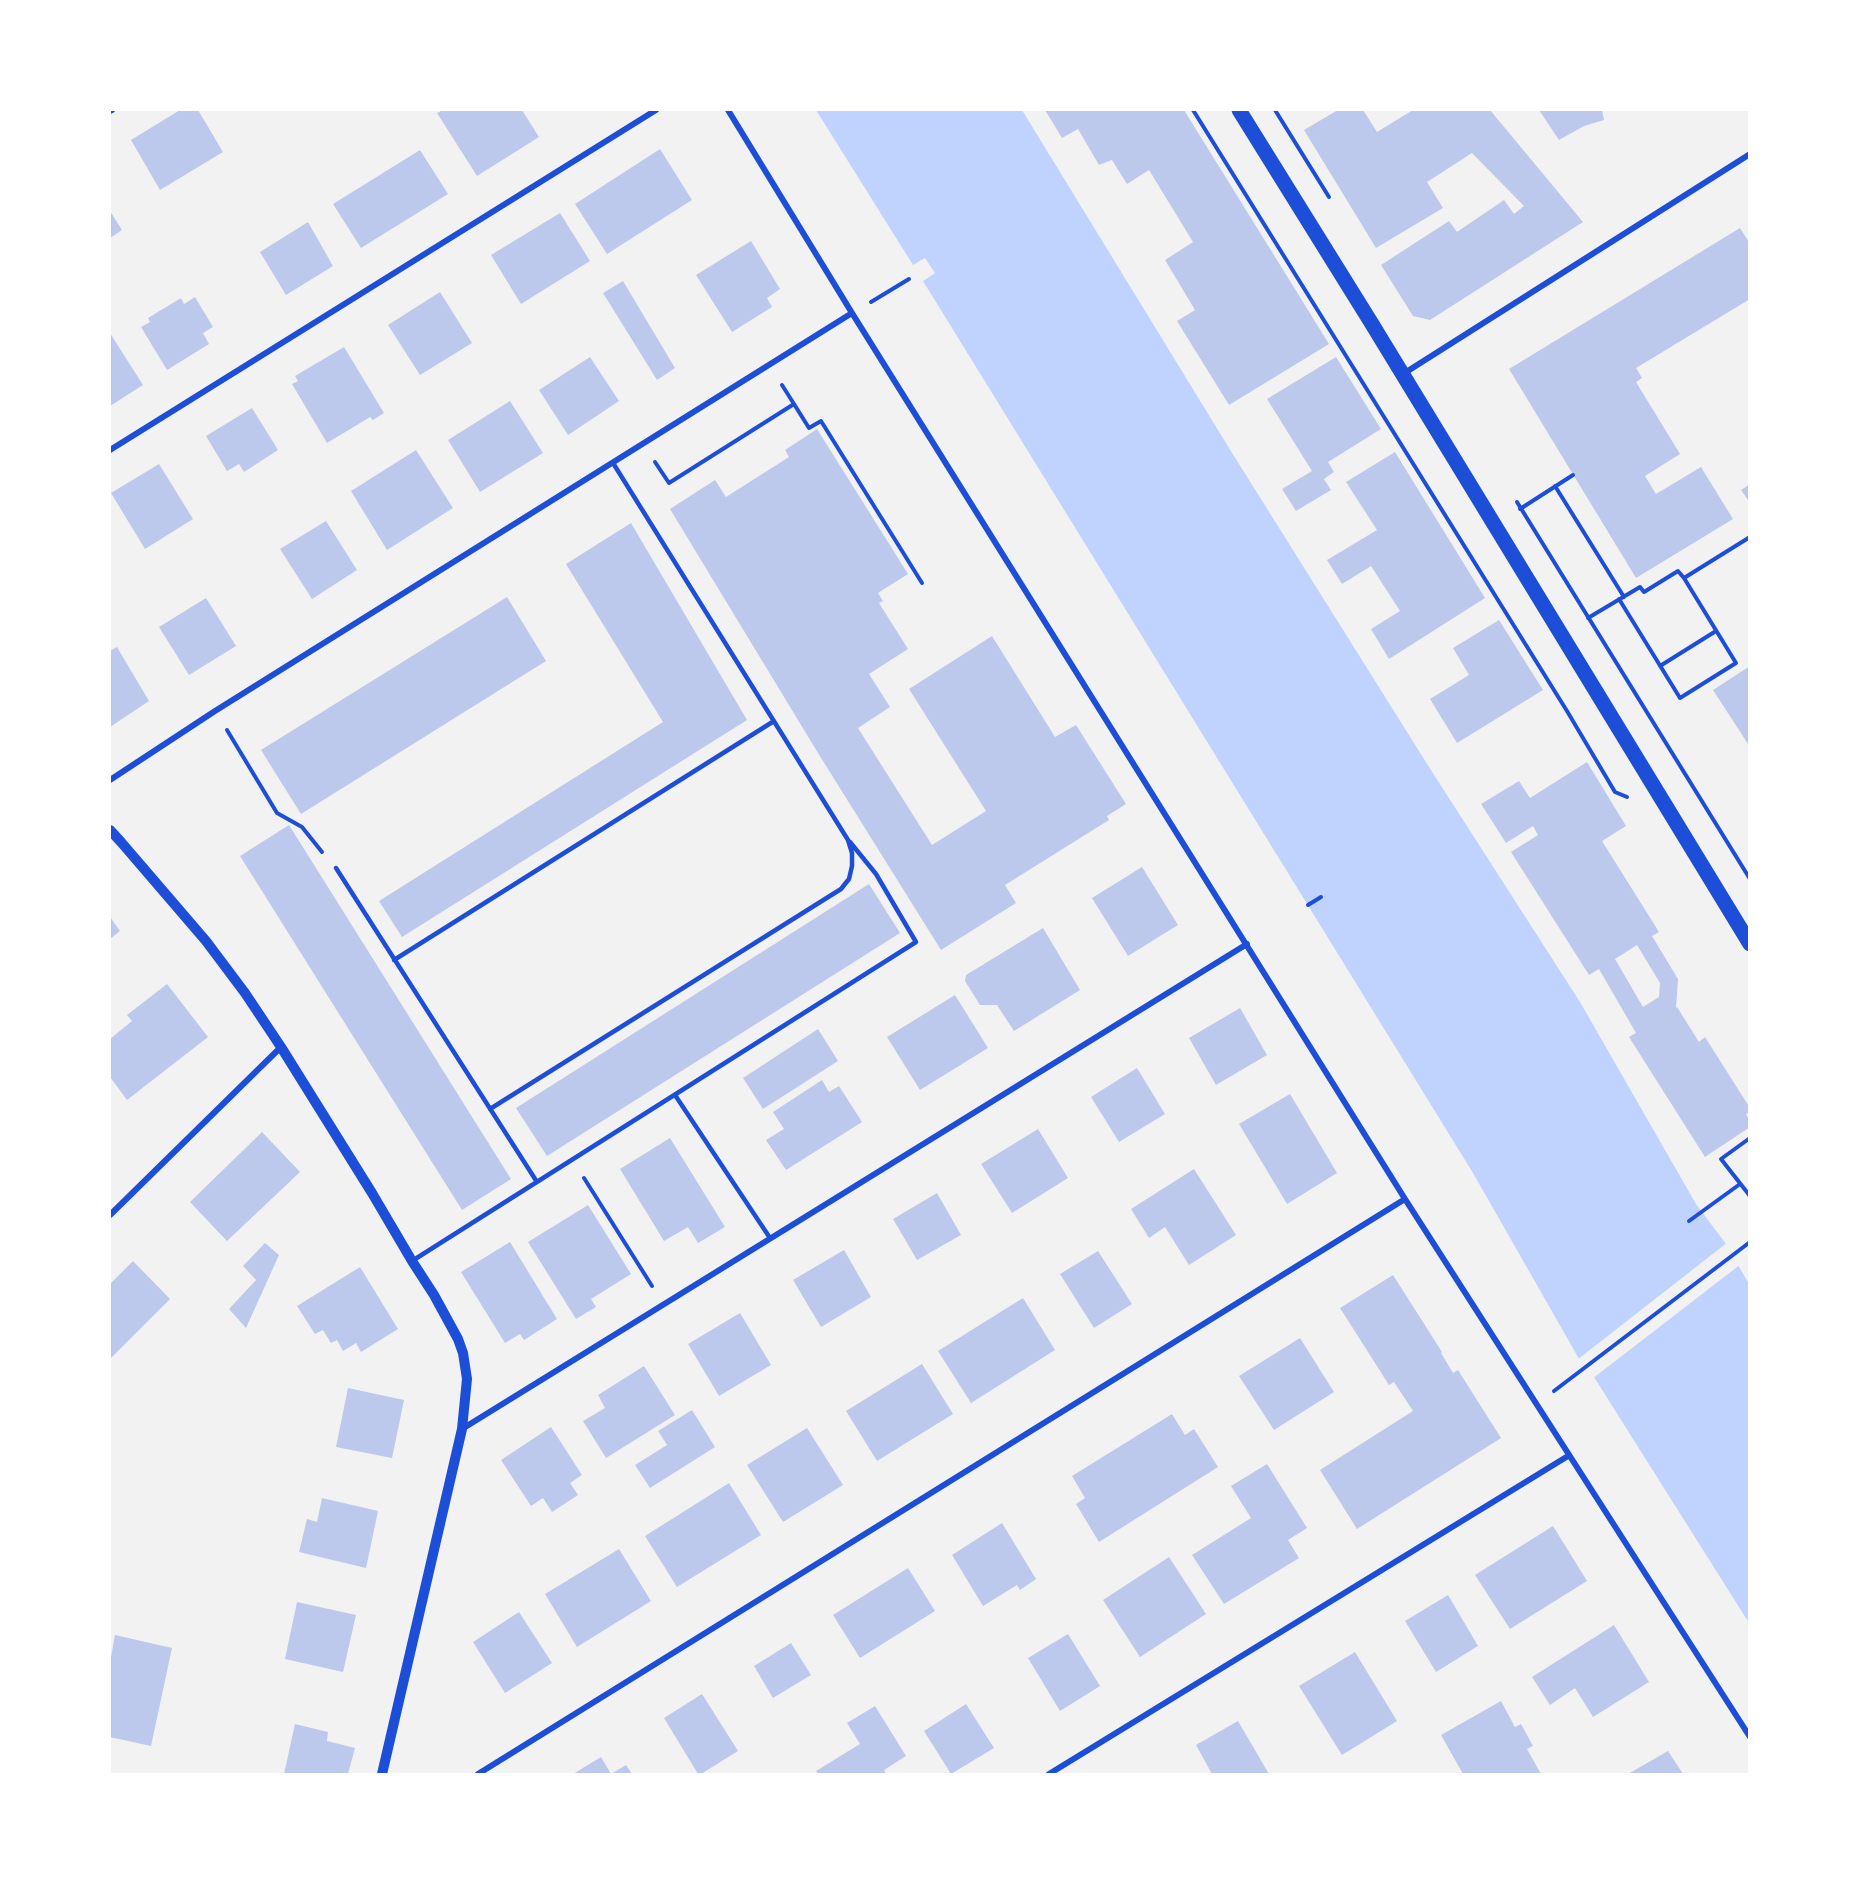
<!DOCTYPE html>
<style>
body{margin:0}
#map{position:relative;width:1859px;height:1884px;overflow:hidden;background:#f2f2f2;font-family:Signika,sans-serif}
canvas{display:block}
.frame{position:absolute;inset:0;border:111px solid #fff;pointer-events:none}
</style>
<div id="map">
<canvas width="1859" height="1884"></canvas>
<div class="frame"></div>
</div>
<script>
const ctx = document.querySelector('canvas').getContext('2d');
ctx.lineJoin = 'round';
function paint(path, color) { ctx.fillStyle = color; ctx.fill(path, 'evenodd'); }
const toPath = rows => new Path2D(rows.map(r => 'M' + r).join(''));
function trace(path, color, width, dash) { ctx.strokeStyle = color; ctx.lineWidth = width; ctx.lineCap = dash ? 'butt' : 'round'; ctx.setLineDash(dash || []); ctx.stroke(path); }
const water = toPath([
 [816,110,1022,110,1229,448,1429,767,1580,1002,1696,1204,1726,1244,1749,1284,1749,1623,1594,1377,1578,1357,1473,1173,923,281,935,273,925,258,913,265]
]);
const pier = toPath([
 [1728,1242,1741,1264,1592,1379,1577,1360]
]);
const building = toPath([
 [180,110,198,110,223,152,160,190,131,140],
 [443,110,522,110,539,137,477,176,437,113],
 [1045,110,1184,110,1329,344,1229,405,1177,321,1195,310,1165,260,1193,242,1149,170,1127,184,1112,160,1099,165,1078,129,1062,138],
 [1338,110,1363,110,1377,132,1413,110,1490,110,1583,222,1430,320,1413,316,1381,265,1449,221,1457,232,1504,200,1514,214,1524,206,1472,153,1427,182,1443,208,1376,248,1304,130],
 [1539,110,1602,110,1604,120,1584,126,1559,140],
 [660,149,692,200,607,254,575,204],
 [420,150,448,194,361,248,333,204],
 [110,211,122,230,110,238],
 [560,213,590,261,521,304,491,255],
 [308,222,333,266,286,295,260,252],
 [1740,228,1750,244,1750,299,1636,368,1642,378,1636,382,1680,454,1645,476,1656,494,1701,467,1733,519,1636,578,1509,369],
 [751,241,780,289,767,298,772,307,732,332,696,275],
 [623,281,675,368,657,380,603,293],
 [440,292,472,343,420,375,388,325],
 [195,297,213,327,203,333,209,344,167,370,141,327,150,322,148,318,181,298,184,304],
 [110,333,143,385,110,406],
 [344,347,384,413,373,420,370,417,327,443,292,384,298,381,295,376],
 [590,357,619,401,568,435,539,390],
 [1336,357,1381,429,1328,462,1334,472,1324,479,1331,490,1296,511,1282,489,1312,471,1267,399],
 [510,401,543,453,480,492,448,440],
 [252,408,278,450,244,472,239,464,227,471,206,436],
 [817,429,908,574,878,593,883,601,879,603,908,649,869,674,890,707,858,728,932,845,986,811,909,689,992,636,1055,737,1076,725,1126,804,1107,816,1109,820,1005,885,1016,903,941,950,818,753,670,509,715,480,726,497,789,457,785,450],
 [416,450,453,508,387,550,351,491],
 [1395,452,1485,598,1389,659,1371,629,1400,611,1371,566,1342,584,1327,560,1377,530,1346,482],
 [159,464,193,519,145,549,111,493],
 [1750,484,1750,503,1741,490],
 [326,521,357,570,312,599,280,549],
 [631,523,747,720,402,937,379,901,663,722,566,564],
 [507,597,546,661,301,814,261,750],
 [206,598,236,646,189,675,159,627],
 [1499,620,1543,690,1457,743,1430,699,1469,675,1453,648],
 [117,647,149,701,110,727,110,651],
 [1750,666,1750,747,1713,690],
 [1587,762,1626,826,1602,841,1659,932,1652,936,1678,979,1676,1008,1677,1007,1699,1042,1705,1037,1750,1108,1750,1112,1746,1114,1750,1121,1750,1127,1705,1157,1629,1037,1636,1033,1599,969,1589,975,1511,852,1538,835,1533,826,1506,843,1481,804,1519,781,1530,798],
 [1637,945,1660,983,1659,997,1643,1007,1615,959],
 [289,825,511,1179,462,1210,240,856],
 [1142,867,1178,925,1128,956,1092,898],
 [869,884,900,933,547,1156,516,1108],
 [110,917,120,931,110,939],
 [1043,928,1080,990,1014,1031,997,1005,980,1005,965,981,966,975],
 [167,984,208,1037,127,1100,110,1077,110,1039,132,1021,127,1015],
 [955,995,988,1048,920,1090,887,1037],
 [1240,1008,1267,1055,1216,1085,1189,1038],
 [818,1029,838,1061,763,1109,743,1078],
 [1137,1068,1165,1114,1119,1142,1091,1097],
 [822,1080,829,1092,839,1086,862,1122,786,1170,766,1140,784,1129,773,1112],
 [1290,1094,1337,1173,1287,1204,1239,1124],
 [1038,1129,1068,1178,1012,1213,981,1164],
 [262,1132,300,1172,227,1241,190,1202],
 [670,1138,725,1227,698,1243,688,1227,664,1241,620,1169],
 [1194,1169,1236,1235,1189,1265,1165,1227,1149,1238,1131,1209],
 [937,1193,961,1235,917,1260,893,1219],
 [588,1205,631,1274,591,1299,596,1307,576,1319,528,1242],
 [510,1242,557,1319,524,1340,520,1334,505,1343,461,1272],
 [265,1243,279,1255,246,1328,229,1309,256,1280,243,1266],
 [844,1250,871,1297,821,1327,793,1280],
 [1098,1251,1132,1304,1094,1328,1060,1274],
 [133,1261,170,1299,110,1359,110,1284],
 [360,1267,398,1329,361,1352,356,1343,343,1351,337,1340,331,1343,323,1330,315,1334,297,1306],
 [1393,1275,1442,1352,1441,1353,1453,1373,1458,1370,1501,1438,1357,1529,1320,1470,1413,1411,1394,1382,1389,1385,1340,1308],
 [1023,1298,1055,1350,971,1403,938,1351],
 [740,1313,771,1365,719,1396,688,1344],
 [1300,1338,1334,1392,1274,1430,1239,1376],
 [922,1364,953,1414,877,1461,846,1411],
 [644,1366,675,1415,606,1458,583,1421,605,1408,598,1395],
 [348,1388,404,1400,392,1458,336,1447],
 [692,1410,715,1447,650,1488,635,1465,667,1445,658,1431],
 [1172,1414,1185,1435,1194,1429,1218,1467,1099,1542,1076,1504,1085,1498,1072,1476],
 [551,1427,582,1475,570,1483,578,1495,552,1512,543,1498,531,1506,501,1460],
 [807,1428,843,1485,783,1522,747,1465],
 [1267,1464,1307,1528,1288,1540,1299,1558,1224,1604,1192,1555,1251,1518,1231,1486],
 [729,1483,761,1535,677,1587,645,1536],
 [322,1498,378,1511,366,1568,299,1552,307,1519,317,1522],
 [1002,1523,1036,1579,1020,1590,1017,1585,983,1606,952,1555],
 [1553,1526,1587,1581,1510,1629,1475,1575],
 [619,1549,651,1601,577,1647,545,1594],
 [1169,1557,1206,1614,1140,1657,1103,1600],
 [908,1568,935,1611,860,1658,833,1615],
 [1448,1595,1478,1646,1436,1672,1405,1621],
 [297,1602,356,1615,343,1672,285,1659],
 [519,1612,552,1663,505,1693,473,1642],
 [1614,1625,1649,1682,1593,1717,1575,1688,1550,1705,1532,1677],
 [1068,1634,1100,1686,1060,1711,1028,1658],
 [115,1635,172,1648,151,1746,110,1737,110,1662],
 [791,1643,811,1675,773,1698,754,1666],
 [1355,1652,1397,1721,1342,1755,1299,1686],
 [702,1694,738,1751,701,1774,698,1774,664,1718],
 [1501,1701,1515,1727,1521,1724,1533,1746,1527,1749,1541,1774,1463,1774,1441,1735],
 [966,1704,994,1748,951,1774,924,1731],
 [875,1706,906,1756,884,1770,886,1774,818,1774,816,1771,860,1744,847,1723],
 [1238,1721,1269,1774,1212,1774,1196,1745],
 [295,1724,328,1732,327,1741,355,1748,348,1774,284,1774],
 [1668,1751,1683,1774,1628,1774],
 [601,1757,611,1774,626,1765,632,1774,573,1774]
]);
const path = toPath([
 [1193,110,1567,711,1615,792,1627,797],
 [1275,110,1329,197],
 [871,302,909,279],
 [782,385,794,404],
 [655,462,669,483,794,404,809,428,821,421,922,583],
 [1555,486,1624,597],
 [1517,502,1750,879],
 [1520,509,1573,475],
 [1619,599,1680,698,1736,663,1684,578],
 [1588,618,1640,587,1644,592,1678,571,1684,578,1750,537],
 [1660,666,1716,631],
 [227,730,277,813,302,827,322,852],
 [1308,905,1321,897],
 [1750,1138,1721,1159,1750,1196],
 [584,1178,652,1286],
 [1689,1221,1740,1184],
 [1554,1391,1750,1242]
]);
const service = toPath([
 [336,868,537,1182],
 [394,960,774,721],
 [675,1095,770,1238],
 [490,1109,841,889,849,879,852,866,852,853,848,840,613,463],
 [412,1261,916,942,876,874,850,842]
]);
const minor = toPath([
 [728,110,852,313,1405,1199,1750,1737],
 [110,111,112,110],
 [1403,374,1750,154],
 [110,450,656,110],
 [110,780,215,711,852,313],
 [110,1215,281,1047],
 [462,1429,1247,944],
 [478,1774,1405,1199],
 [1049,1774,1568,1456]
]);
const tertiary = toPath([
 [110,830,121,842,206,941,245,993,281,1047,372,1193,412,1261,434,1295,458,1339,463,1353,467,1379,462,1429,382,1774]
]);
const primary = toPath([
 [1239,110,1372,324,1750,944]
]);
paint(water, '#bfd3fe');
paint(pier, '#f2f2f2');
paint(building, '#bdc9ec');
trace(path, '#1d4ed8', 4);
trace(service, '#1d4ed8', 4.5);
trace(minor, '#1d4ed8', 6);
trace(tertiary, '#1d4ed8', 10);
trace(primary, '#1d4ed8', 15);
</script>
